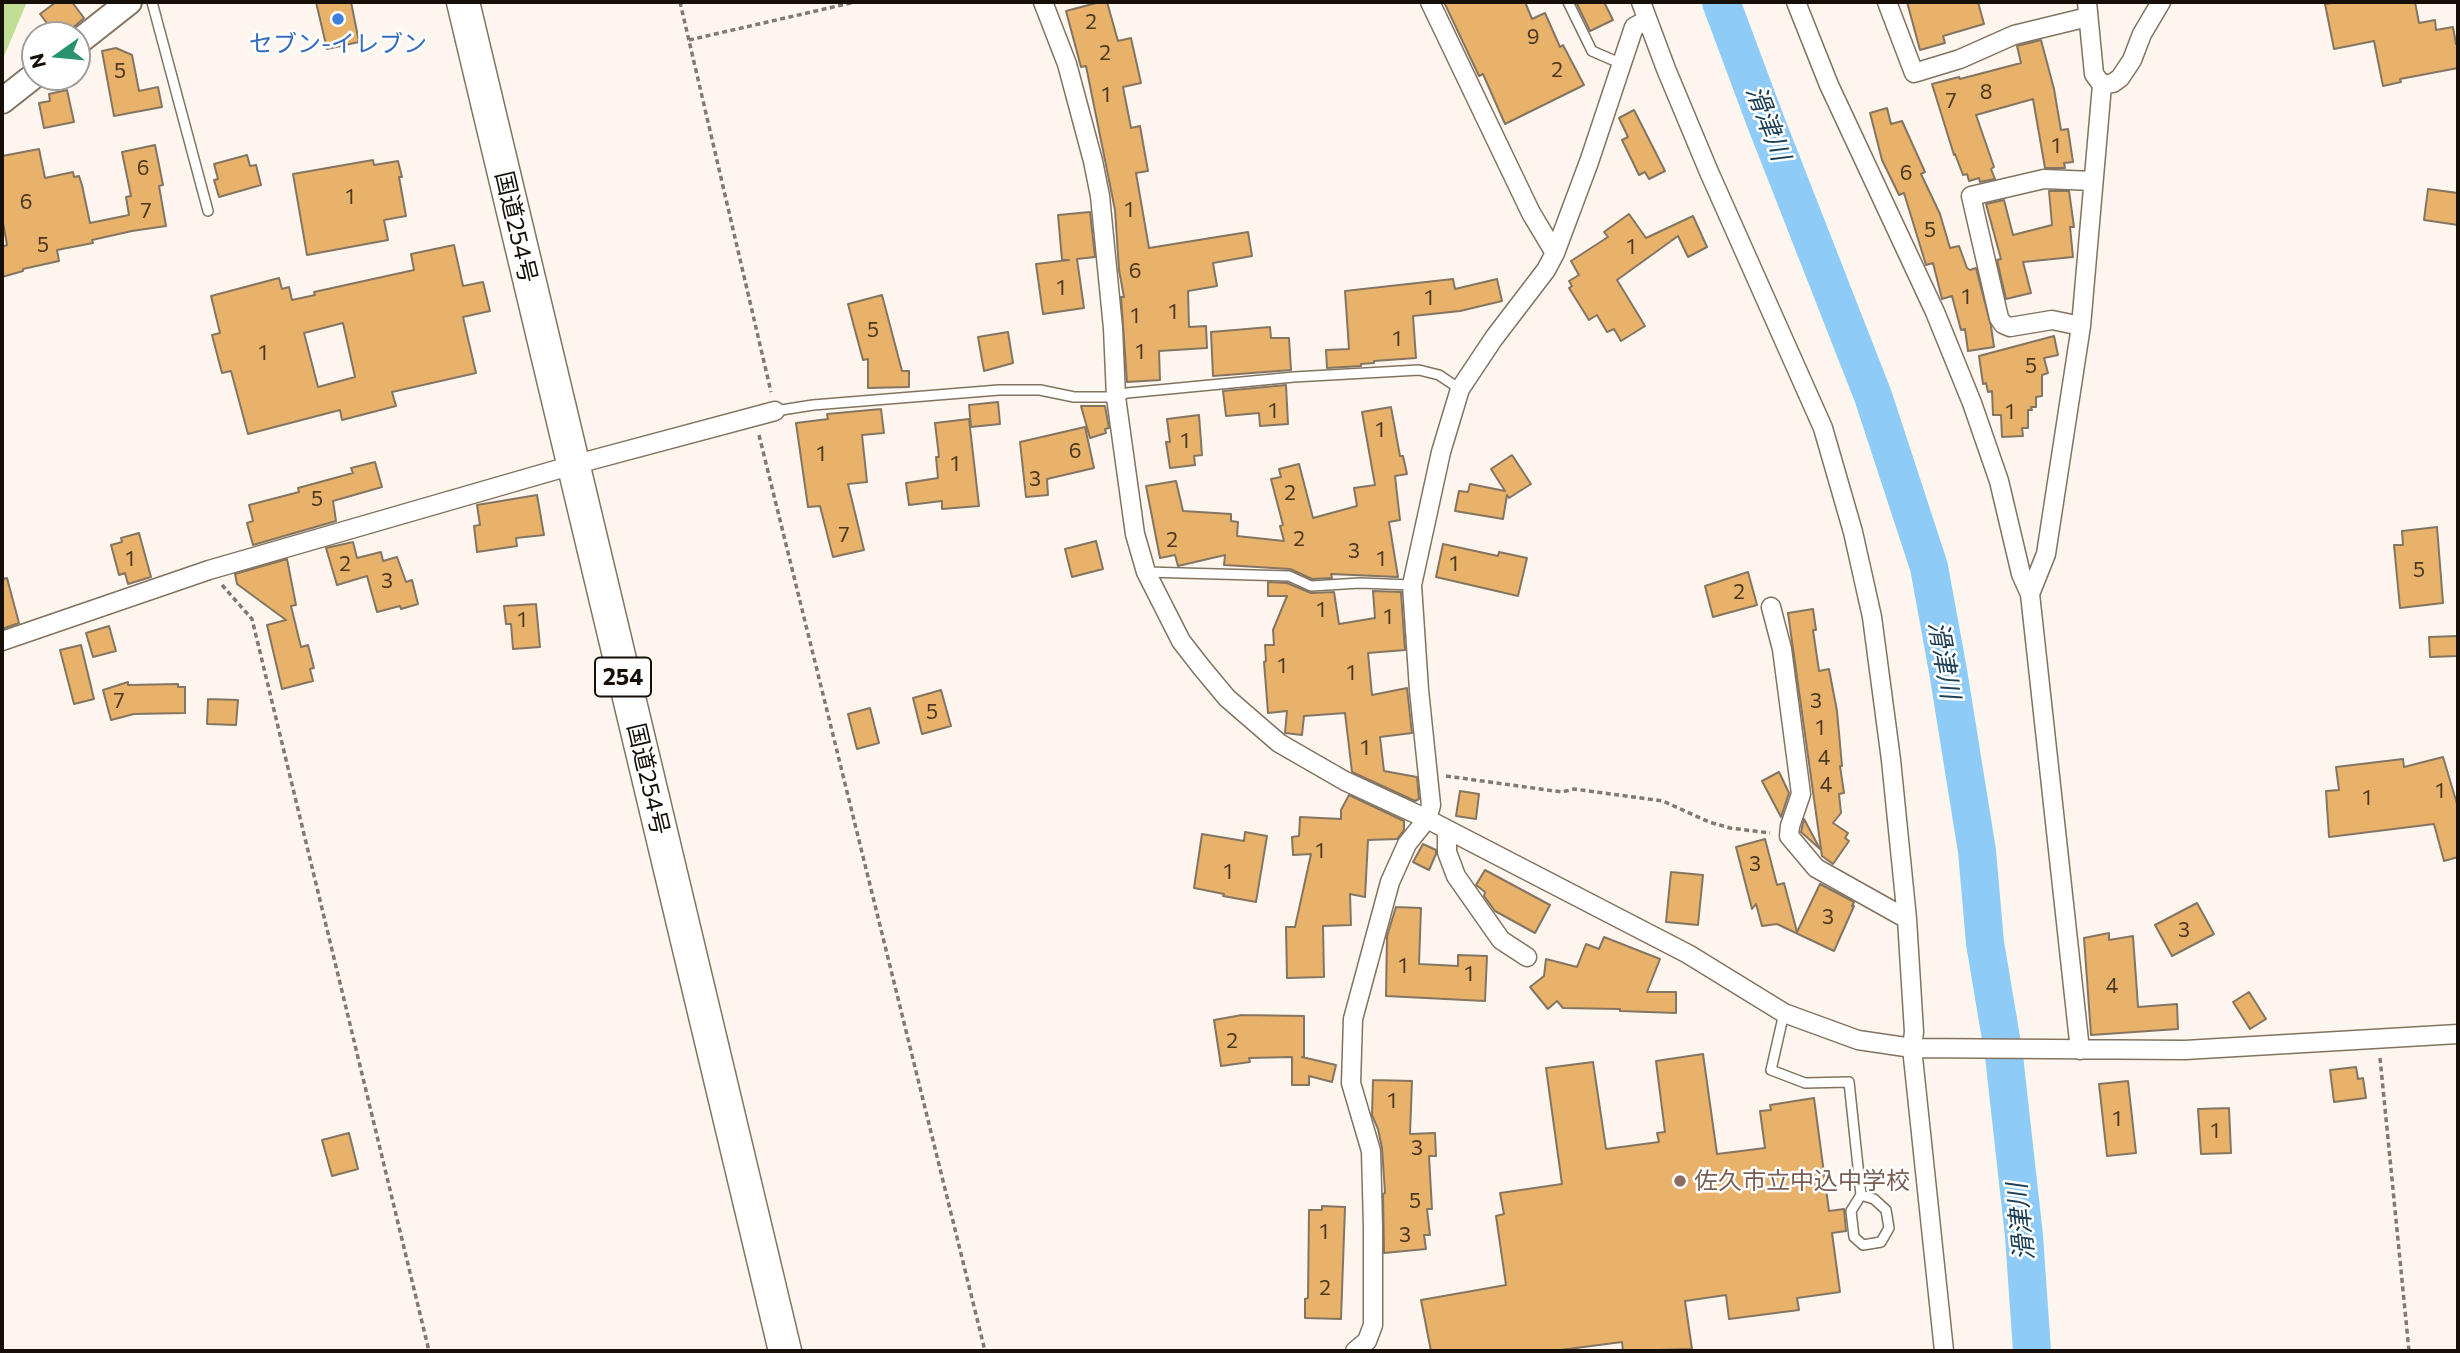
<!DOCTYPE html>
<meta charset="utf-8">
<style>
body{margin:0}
#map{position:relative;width:2460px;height:1353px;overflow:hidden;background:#fdf6ee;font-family:Commissioner,sans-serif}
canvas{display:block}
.frame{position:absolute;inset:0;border:4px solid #150f08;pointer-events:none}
.north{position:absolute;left:21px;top:21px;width:70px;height:70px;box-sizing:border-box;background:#fff;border:2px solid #a19f9c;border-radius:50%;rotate:255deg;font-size:19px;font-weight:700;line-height:28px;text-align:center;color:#150f08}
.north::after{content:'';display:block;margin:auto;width:24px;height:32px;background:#299270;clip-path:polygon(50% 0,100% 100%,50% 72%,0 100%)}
</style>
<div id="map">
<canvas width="2460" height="1353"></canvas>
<div class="frame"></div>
<div class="north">N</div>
</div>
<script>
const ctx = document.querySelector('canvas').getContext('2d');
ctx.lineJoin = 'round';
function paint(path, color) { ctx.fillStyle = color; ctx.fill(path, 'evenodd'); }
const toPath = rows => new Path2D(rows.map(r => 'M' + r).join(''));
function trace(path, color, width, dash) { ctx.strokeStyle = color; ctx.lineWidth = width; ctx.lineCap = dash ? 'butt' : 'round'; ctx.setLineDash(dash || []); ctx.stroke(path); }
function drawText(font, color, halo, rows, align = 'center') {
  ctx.font = font + ' Commissioner,"Noto Sans JP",sans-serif'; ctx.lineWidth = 5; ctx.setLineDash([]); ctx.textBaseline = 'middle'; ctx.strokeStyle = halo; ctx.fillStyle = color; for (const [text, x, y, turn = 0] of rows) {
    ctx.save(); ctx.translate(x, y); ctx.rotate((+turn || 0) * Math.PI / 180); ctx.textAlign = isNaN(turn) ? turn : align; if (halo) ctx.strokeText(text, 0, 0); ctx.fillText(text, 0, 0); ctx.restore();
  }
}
const green = toPath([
 [2,2,27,2,2,61]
]);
const river = toPath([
 [1721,2,1765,120,1873,396,1929,567,1948,671,1977,851,1985,943,2004,1056,2024,1236,2032,1351]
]);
const building = toPath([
 [56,2,72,2,84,18,65,35,56,35,40,14,56,2],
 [316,2,351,2,359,42,327,49,316,2],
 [1100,2,1107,2,1118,41,1131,38,1141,83,1123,87,1131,128,1140,126,1148,171,1136,173,1149,248,1248,232,1252,256,1213,263,1217,286,1188,291,1189,327,1206,326,1207,348,1159,351,1160,380,1127,382,1121,297,1124,297,1119,270,1115,210,1086,66,1081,67,1066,11,1100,2],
 [1444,2,1525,2,1532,19,1545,13,1560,47,1563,45,1584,85,1505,124,1483,74,1479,76,1444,2],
 [1576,2,1604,2,1613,20,1590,31,1576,2],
 [1907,2,1978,2,1984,24,1943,36,1945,43,1920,50,1907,2],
 [2337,2,2415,2,2419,23,2435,20,2436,30,2453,27,2456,44,2458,43,2458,68,2400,79,2401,82,2383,86,2374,41,2334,49,2325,4,2337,2],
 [2041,40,2054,89,2061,130,2068,129,2073,162,2064,163,2065,168,2045,168,2033,99,1976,115,1994,167,1991,169,1995,179,1980,182,1979,178,1969,181,1967,174,1963,175,1955,154,1954,155,1932,84,1959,77,1960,79,2021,63,2017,46,2041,40],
 [116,48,132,55,139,91,158,87,162,107,114,116,102,51,116,48],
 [67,90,74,122,44,128,39,103,50,101,49,94,67,90],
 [1887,108,1891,124,1902,121,1925,172,1921,174,1940,214,1950,248,1959,246,1967,268,1970,270,1976,268,1991,326,1994,347,1968,351,1965,329,1961,330,1952,296,1942,299,1933,263,1926,265,1904,193,1899,195,1882,160,1870,113,1887,108],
 [1634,110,1665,171,1649,179,1645,172,1639,175,1622,140,1628,137,1619,118,1634,110],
 [155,145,163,185,159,186,166,226,132,231,92,240,93,243,57,250,59,261,23,269,23,271,2,277,2,247,7,245,2,217,2,156,39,149,45,178,73,172,74,177,79,176,82,185,90,223,129,215,126,197,131,196,122,152,155,145],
 [247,155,250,166,256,165,261,185,219,197,214,180,218,179,214,164,247,155],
 [373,160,374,165,398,161,402,177,399,177,406,216,384,220,388,240,307,255,293,174,373,160],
 [2428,189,2458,193,2458,225,2424,220,2428,189],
 [2049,191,2069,191,2074,227,2070,227,2073,257,2023,262,2031,293,2006,299,1997,260,2001,259,1986,204,2004,200,2013,235,2052,225,2049,191],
 [1090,212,1095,257,1077,259,1084,308,1043,314,1036,264,1069,260,1062,260,1058,215,1090,212],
 [1629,214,1646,238,1693,216,1707,247,1688,257,1678,236,1617,280,1645,326,1621,341,1614,329,1607,332,1597,315,1589,320,1569,288,1572,286,1569,281,1579,275,1571,261,1608,237,1604,232,1629,214],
 [454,245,463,286,483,282,490,311,463,317,476,373,392,392,396,406,342,420,340,410,248,434,231,371,222,373,212,335,220,333,211,296,279,278,282,289,289,287,292,300,315,295,314,292,414,270,411,254,454,245],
 [343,323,355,377,318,387,304,333,343,323],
 [1453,279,1455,289,1497,279,1502,301,1460,311,1413,316,1416,358,1374,361,1374,363,1361,364,1361,366,1327,368,1326,350,1349,349,1345,291,1453,279],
 [882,295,902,371,909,371,909,387,868,388,868,359,863,360,848,304,882,295],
 [1270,327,1271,338,1289,338,1291,370,1213,376,1211,332,1270,327],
 [1008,332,1013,363,984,371,978,337,1008,332],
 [2054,336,2058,355,2044,358,2048,373,2042,375,2042,396,2036,397,2036,407,2031,407,2032,410,2028,410,2028,428,2022,428,2023,436,2002,437,2001,415,1993,415,1992,391,1988,392,1986,383,1983,384,1979,356,2054,336],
 [1286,385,1288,424,1260,426,1259,413,1226,416,1223,391,1286,385],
 [998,402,1000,424,971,427,969,405,998,402],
 [1081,406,1105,406,1109,428,1105,429,1106,433,1090,438,1081,406],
 [1391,407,1400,456,1403,456,1407,474,1395,476,1400,520,1389,522,1398,577,1331,574,1332,578,1312,579,1290,569,1224,565,1225,555,1178,566,1175,555,1160,558,1146,486,1176,481,1183,511,1231,514,1231,521,1238,522,1237,536,1284,541,1280,526,1283,525,1271,479,1281,477,1279,469,1299,464,1313,518,1357,506,1354,488,1375,485,1362,412,1391,407],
 [881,409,884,433,862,435,867,482,848,484,864,550,833,557,820,506,808,507,796,423,828,419,827,414,881,409],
 [1199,415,1202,455,1194,456,1195,465,1170,468,1166,442,1170,442,1167,419,1199,415],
 [969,419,979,506,942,509,942,501,909,505,906,483,938,478,936,457,939,457,935,423,969,419],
 [1085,427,1094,468,1047,479,1048,495,1026,497,1020,442,1085,427],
 [1512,455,1531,484,1509,498,1507,495,1503,519,1455,511,1459,491,1468,492,1470,484,1505,491,1491,469,1512,455],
 [375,462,382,487,333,501,336,521,253,545,247,523,253,521,249,505,299,492,298,488,353,473,351,468,375,462],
 [537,495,544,535,516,538,517,546,477,552,474,526,480,525,477,505,537,495],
 [2437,527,2443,603,2400,608,2394,545,2403,545,2402,531,2437,527],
 [139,533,151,577,128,584,125,573,119,575,111,545,122,542,121,538,139,533],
 [1096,541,1103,569,1072,577,1065,549,1096,541],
 [353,542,357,558,381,552,383,561,397,557,406,582,412,580,418,604,401,609,400,606,377,612,367,576,337,585,326,548,353,542],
 [1443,544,1498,556,1499,552,1527,558,1518,596,1436,577,1443,544],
 [287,559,296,605,291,606,301,647,308,645,314,668,310,669,313,681,282,689,267,625,286,620,237,584,235,574,287,559],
 [1748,572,1757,605,1713,617,1705,586,1748,572],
 [7,578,19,623,2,629,2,579,7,578],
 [1268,582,1287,583,1311,593,1334,592,1339,624,1375,618,1373,591,1401,592,1405,650,1368,653,1372,695,1407,688,1412,733,1380,737,1384,771,1417,777,1419,799,1415,801,1352,772,1345,713,1304,716,1302,735,1285,733,1287,711,1268,713,1264,662,1266,661,1265,645,1274,645,1273,630,1287,596,1268,596,1268,582],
 [536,604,540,647,513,649,511,624,506,624,504,606,536,604],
 [1813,609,1816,630,1813,630,1819,671,1829,669,1837,711,1842,766,1840,766,1844,793,1839,794,1841,813,1833,823,1848,833,1845,838,1849,841,1833,864,1822,856,1788,613,1813,609],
 [109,626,116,651,93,657,86,633,109,626],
 [2458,636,2458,656,2430,657,2429,637,2458,636],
 [81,645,94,699,74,704,60,650,81,645],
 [128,682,128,685,178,684,178,687,185,687,185,713,134,714,111,720,103,690,128,682],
 [941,690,951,726,922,734,913,698,941,690],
 [208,699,238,700,236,725,207,724,208,699],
 [870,708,879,743,857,749,848,714,870,708],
 [2443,757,2458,807,2458,857,2444,861,2434,824,2329,837,2326,791,2339,790,2336,767,2403,759,2404,767,2443,757],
 [1779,772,1789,793,1781,817,1762,781,1779,772],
 [1460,791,1479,794,1476,819,1456,816,1460,791],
 [1349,795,1404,821,1404,830,1397,839,1368,840,1365,897,1350,894,1351,925,1323,926,1324,977,1287,978,1286,927,1295,927,1311,854,1293,855,1292,837,1299,836,1300,817,1341,819,1341,810,1349,795],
 [1804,819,1820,849,1801,832,1804,819],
 [1245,832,1267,836,1256,902,1223,896,1224,894,1194,888,1202,834,1244,841,1245,832],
 [1765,839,1777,885,1784,883,1797,932,1820,884,1854,902,1852,906,1854,906,1834,951,1777,924,1762,926,1756,904,1752,909,1736,847,1765,839],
 [1423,844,1436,850,1436,854,1429,870,1413,862,1423,844],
 [1485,870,1550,905,1535,933,1495,911,1484,896,1485,892,1476,885,1485,870],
 [1671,872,1703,875,1698,925,1666,922,1671,872],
 [2197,903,2214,934,2172,956,2155,925,2197,903],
 [1396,907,1421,908,1419,964,1458,966,1458,955,1487,956,1485,1001,1386,996,1387,936,1396,907],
 [2109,933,2109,940,2133,936,2138,1007,2177,1004,2178,1029,2091,1035,2084,938,2109,933],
 [1604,937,1660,959,1647,992,1676,992,1676,1013,1620,1011,1620,1009,1563,1008,1557,1001,1548,1009,1530,987,1544,976,1546,959,1577,967,1586,944,1599,949,1604,937],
 [2249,992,2266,1019,2250,1029,2233,1002,2249,992],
 [1242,1015,1304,1016,1304,1057,1302,1057,1336,1065,1332,1082,1309,1076,1309,1085,1292,1085,1292,1057,1249,1058,1250,1062,1221,1066,1214,1020,1242,1015],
 [1703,1054,1717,1154,1765,1148,1760,1111,1771,1110,1770,1105,1814,1098,1829,1211,1844,1209,1846,1231,1832,1233,1840,1292,1797,1298,1799,1310,1729,1319,1726,1295,1685,1301,1692,1349,1623,1351,1622,1342,1553,1351,1431,1351,1421,1300,1506,1285,1496,1216,1504,1214,1500,1193,1562,1184,1546,1068,1593,1062,1606,1149,1659,1142,1657,1133,1665,1132,1656,1061,1703,1054],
 [2356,1067,2358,1079,2363,1078,2366,1098,2334,1102,2330,1070,2356,1067],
 [1373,1080,1412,1081,1410,1134,1435,1133,1436,1156,1429,1156,1432,1209,1427,1209,1430,1235,1424,1235,1426,1249,1384,1253,1383,1194,1385,1193,1382,1148,1378,1129,1372,1115,1373,1080],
 [2128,1081,2136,1153,2107,1156,2099,1084,2128,1081],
 [2229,1108,2231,1153,2201,1154,2198,1109,2229,1108],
 [349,1133,358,1169,332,1176,322,1140,349,1133],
 [1322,1206,1345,1207,1341,1319,1305,1318,1305,1299,1308,1298,1309,1210,1322,1210,1322,1206]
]);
const path = toPath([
 [680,2,771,392],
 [689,40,855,2],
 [759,435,985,1351],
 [222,585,252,619,429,1351],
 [1446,776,1562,792,1574,789,1663,801,1709,822,1730,828,1770,833],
 [2380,1058,2409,1351]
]);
const lane = toPath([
 [152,2,208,211],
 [1568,2,1592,51,1622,64],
 [775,411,813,405,999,390,1040,390,1074,397,1116,397,1127,393,1294,377,1419,370,1439,375,1460,389],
 [1146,572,1289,576,1311,586,1360,583,1412,585],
 [1784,1013,1771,1070,1805,1083,1849,1082,1861,1195,1851,1211,1854,1237,1863,1245,1881,1242,1889,1228,1886,1210,1874,1199,1861,1195]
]);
const street = toPath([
 [1043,2,1067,64,1093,161,1100,196,1113,328,1116,397,1135,534,1146,572,1181,641,1202,668,1227,698,1279,743,1345,781,1427,819,1688,954,1784,1013,1858,1040,1912,1048,2185,1050,2458,1034],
 [1430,2,1531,213,1555,253],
 [1641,2,1666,69,1709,172,1823,428,1853,532,1872,617,1891,760,1907,919,1914,1032,1912,1048,1944,1351],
 [1796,2,1829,85,1935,312,1972,403,1999,481,2021,574,2030,594,2080,1050],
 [1887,2,1914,73,1960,59,2014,35,2088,17],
 [2102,85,2113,83,2120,78,2132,60,2142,34,2161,2],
 [2081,326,2052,320,2010,327,2003,324,1999,318,1971,196,2044,179,2093,181],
 [2030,594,2046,554,2081,326,2102,85,2094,74,2087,2],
 [1771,607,1782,649,1801,794,1790,826,1789,836,1816,868,1907,919],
 [2,641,209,570,573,465,775,411],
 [1447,830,1447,852,1456,876,1501,940,1527,957],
 [1355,1351,1367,1341,1373,1325,1373,1227,1371,1151,1351,1083,1353,1019,1390,882,1407,844,1427,819,1431,805,1419,690,1412,585,1441,452,1460,389,1494,338,1546,270,1555,253,1589,162,1634,27,1647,20]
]);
const secondary = toPath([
 [77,43,129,2],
 [2,101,35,75]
]);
const highway = toPath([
 [463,2,785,1351]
]);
const markers = [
 [338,19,7,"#3f7fe0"],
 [1680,1181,7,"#8d6e63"]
];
const numberNames = [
 ["2",1091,22],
 ["9",1533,37],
 ["2",1105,53],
 ["2",1557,70],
 ["5",120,71],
 ["8",1986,92],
 ["1",1106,95],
 ["7",1951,101],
 ["1",2056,146],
 ["6",143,168],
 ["6",1906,173],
 ["1",350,197],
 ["6",26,202],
 ["1",1129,210],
 ["7",146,211],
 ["5",1930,230],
 ["5",43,245],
 ["1",1631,247],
 ["6",1135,271],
 ["1",1061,288],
 ["1",1966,297],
 ["1",1429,298],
 ["1",1173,312],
 ["1",1135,316],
 ["5",873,330],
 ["1",1397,339],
 ["1",1140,352],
 ["1",263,353],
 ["5",2031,366],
 ["1",1273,411],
 ["1",2010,412],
 ["1",1380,430],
 ["1",1185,441],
 ["6",1075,451],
 ["1",821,454],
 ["1",955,464],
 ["3",1035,479],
 ["2",1290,493],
 ["5",317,499],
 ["7",844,535],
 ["2",1299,539],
 ["2",1172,540],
 ["3",1354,551],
 ["1",130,559],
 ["1",1381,559],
 ["2",345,564],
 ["1",1454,564],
 ["5",2419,570],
 ["3",387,581],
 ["2",1739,592],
 ["1",1321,610],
 ["1",1388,617],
 ["1",522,620],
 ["1",1282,666],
 ["1",1351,673],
 ["7",119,701],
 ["3",1816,701],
 ["5",932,712],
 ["1",1820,728],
 ["1",1365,748],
 ["4",1824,758],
 ["4",1826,785],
 ["1",2440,791],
 ["1",2367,798],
 ["1",1320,851],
 ["3",1755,864],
 ["1",1228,872],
 ["3",1828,917],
 ["3",2184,930],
 ["1",1403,966],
 ["1",1469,974],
 ["4",2112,986],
 ["2",1232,1041],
 ["1",1392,1101],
 ["1",2117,1119],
 ["1",2215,1131],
 ["3",1417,1148],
 ["5",1415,1201],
 ["1",1324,1232],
 ["3",1405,1235],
 ["2",1325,1288]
];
const shields = [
 [623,677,56]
];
const shieldNames = [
 ["254",623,677]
];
const shopNames = [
 ["セブン-イレブン",338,44]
];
const streetNames = [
 ["国道254号",516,227,77],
 ["国道254号",648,779,77]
];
const educationNames = [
 ["佐久市立中込中学校",1694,1181]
];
const waterNames = [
 ["滑津川",1768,123,69],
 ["滑津川",1944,660,80],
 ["滑津川",2021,1222,-96]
];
paint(green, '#c1de95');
trace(river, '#8eccf7', 38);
paint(building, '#e9b26a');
trace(building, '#847562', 2);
trace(lane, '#827360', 12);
trace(street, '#827360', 21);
trace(secondary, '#827360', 28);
trace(highway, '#827360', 35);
trace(path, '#817a73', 3.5, [5, 3.5]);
trace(lane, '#fff', 9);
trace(street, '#fff', 18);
trace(secondary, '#fff', 24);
trace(highway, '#fff', 32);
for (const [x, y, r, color] of markers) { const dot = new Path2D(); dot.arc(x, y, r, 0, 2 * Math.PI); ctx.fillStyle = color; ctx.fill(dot); trace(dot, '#fff', 2.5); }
drawText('21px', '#4a3820', null, numberNames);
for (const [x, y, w] of shields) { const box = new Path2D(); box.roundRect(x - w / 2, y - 19.5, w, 39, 5); ctx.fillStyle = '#fff'; ctx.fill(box); trace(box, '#150f08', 2); }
drawText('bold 23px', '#150f08', null, shieldNames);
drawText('24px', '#366cbe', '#fff', shopNames);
drawText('24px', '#150f08', '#fff', streetNames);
drawText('24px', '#785e54', '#fff', educationNames, 'left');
drawText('italic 26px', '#1e4057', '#fff', waterNames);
</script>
